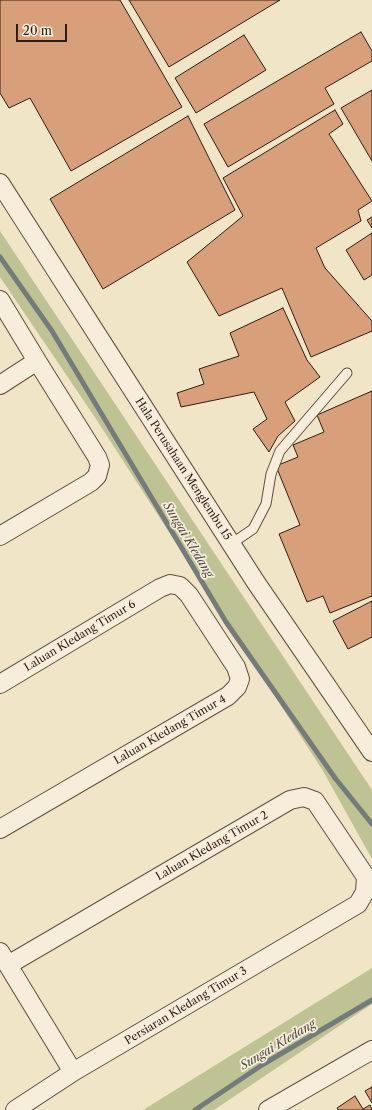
<!DOCTYPE html>
<style>
body{margin:0}
#map{position:relative;width:372px;height:1110px;overflow:hidden;background:#f1e5c8;font-family:"Libre Caslon Text",serif}
canvas{display:block}
.scale{position:absolute;left:16px;top:24px;width:51px;height:18px;box-sizing:border-box;border:2px solid #311c11;border-top:0;padding-left:5px;font-size:12px;line-height:14px;white-space:nowrap;color:#311c11;-webkit-text-stroke:3px #f6eedb;paint-order:stroke}
</style>
<div id="map">
<canvas width="372" height="1110"></canvas>
<div class="scale">20 m</div>
</div>
<script>
const ctx = document.querySelector('canvas').getContext('2d');
ctx.lineJoin = 'round';
function paint(path, color) { ctx.fillStyle = color; ctx.fill(path, 'evenodd'); }
const toPath = rows => new Path2D(rows.map(r => 'M' + r).join(''));
function trace(path, color, width, dash) { ctx.strokeStyle = color; ctx.lineWidth = width; ctx.lineCap = dash ? 'butt' : 'round'; ctx.setLineDash(dash || []); ctx.stroke(path); }
function drawText(font, color, halo, rows, align = 'center') {
  ctx.font = font + ' "Libre Caslon Text",serif'; ctx.lineWidth = 3.5; ctx.setLineDash([]); ctx.textBaseline = 'middle'; ctx.strokeStyle = halo; ctx.fillStyle = color; for (const [text, x, y, turn = 0] of rows) {
    ctx.save(); ctx.translate(x, y); ctx.rotate((+turn || 0) * Math.PI / 180); ctx.textAlign = isNaN(turn) ? turn : align; if (halo) ctx.strokeText(text, 0, 0); ctx.fillText(text, 0, 0); ctx.restore();
  }
}
const green = toPath([
 [0,231,372,790,372,859,323,771,94,416,0,277],
 [372,968,372,1004,214,1110,143,1110]
]);
const stream = toPath([
 [0,257,52,331,226,622,335,778,372,824],
 [195,1110,262,1065,372,1000]
]);
const building = toPath([
 [0,0,120,0,182,107,71,171,30,98,9,108,0,93,0,0],
 [129,0,280,0,169,67,129,0],
 [361,32,372,51,372,61,325,88,334,104,228,167,204,124,361,32],
 [244,35,266,70,196,113,175,78,244,35],
 [372,90,372,161,341,108,372,90],
 [335,110,343,124,329,134,372,201,358,210,361,221,316,248,325,268,372,321,372,331,311,357,282,288,219,316,187,262,243,216,223,178,335,110],
 [188,116,235,210,103,289,50,199,188,116],
 [372,217,372,228,367,220,372,217],
 [372,233,372,275,364,280,346,250,372,233],
 [283,308,307,360,320,377,285,402,295,421,278,436,269,452,253,429,267,419,254,392,181,407,177,393,204,384,199,369,239,356,230,333,283,308],
 [372,391,372,596,330,613,323,596,307,602,279,534,300,525,276,466,298,457,293,445,324,432,317,415,372,391],
 [372,601,372,637,348,649,333,621,372,601],
 [372,1087,372,1103,365,1091,372,1087],
 [355,1096,363,1109,370,1105,372,1110,338,1110,337,1108,355,1096]
]);
const service = toPath([
 [231,544,253,529,266,504,271,474,280,451,347,373]
]);
const minor = toPath([
 [0,183,255,581,372,752],
 [0,300,37,361,0,385],
 [0,536,91,482,97,476,100,465,97,457,37,361],
 [0,684,160,588,170,584,180,586,189,595,236,667,240,679,237,687,228,696,0,829],
 [0,952,73,1072],
 [8,965,290,800,304,797,315,801,366,877,365,892,358,904,73,1072,15,1110],
 [268,1110,372,1050]
]);
const streetNames = [
 ["Hala Perusahaan Menglembu 15",183,469,57],
 ["Laluan Kledang Timur 6",80,636,-31],
 ["Laluan Kledang Timur 4",170,730,-30],
 ["Laluan Kledang Timur 2",212,846,-30],
 ["Persiaran Kledang Timur 3",186,1006,-31]
];
const waterNames = [
 ["Sungai Kledang",188,540,59],
 ["Sungai Kledang",278,1045,-31]
];
paint(green, '#bfc393');
trace(stream, '#747c7b', 5);
paint(building, '#d89f7b');
trace(building, '#311c11', 1);
trace(service, '#614e3f', 11);
trace(minor, '#614e3f', 20);
trace(service, '#f6eedb', 9);
trace(minor, '#f6eedb', 18);
drawText('11px', '#311c11', '#f6eedb', streetNames);
drawText('italic 12px', '#534c46', '#f6eedb', waterNames);
</script>
